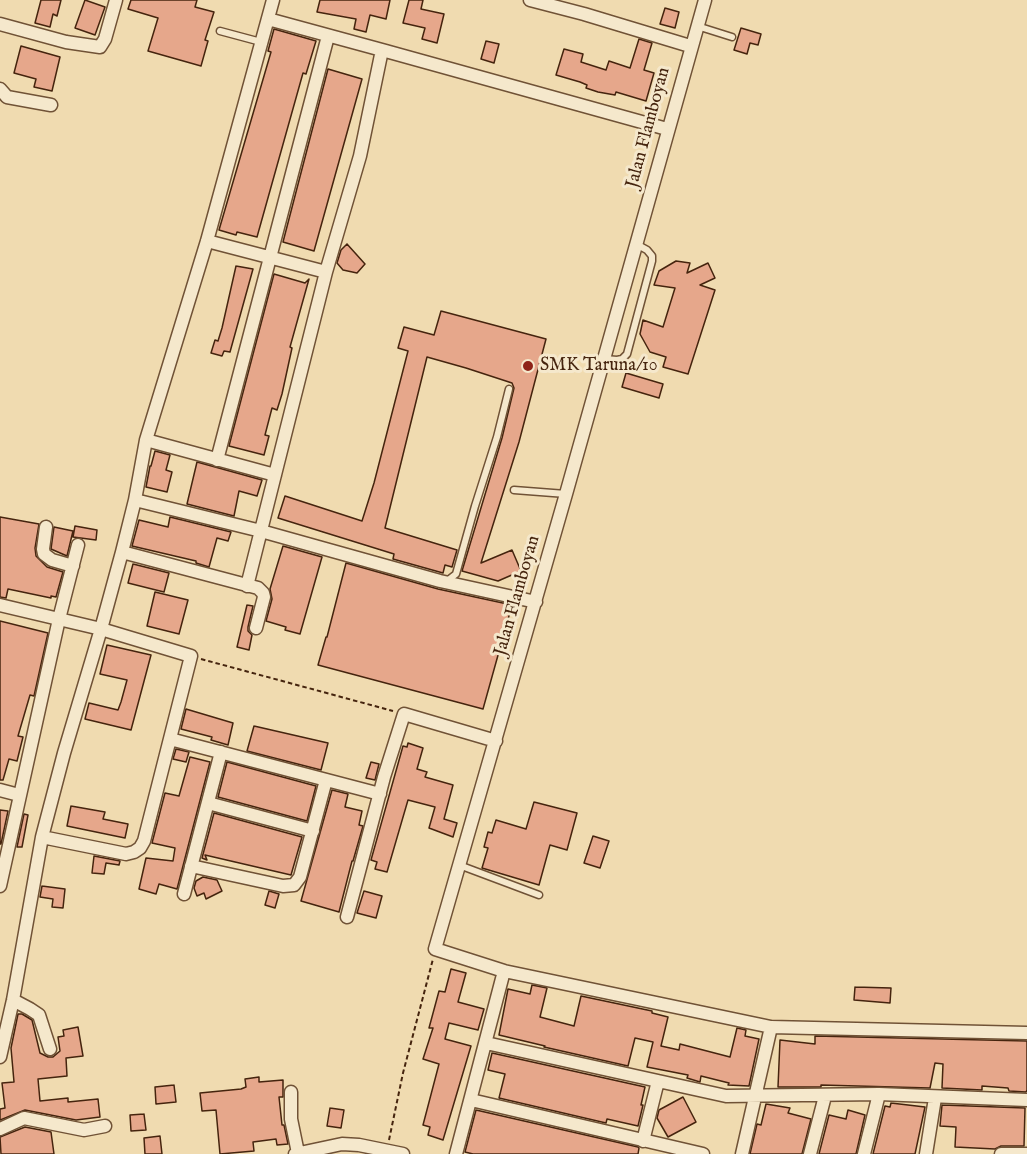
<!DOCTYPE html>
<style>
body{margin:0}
canvas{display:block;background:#f0dbb0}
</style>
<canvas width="1027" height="1154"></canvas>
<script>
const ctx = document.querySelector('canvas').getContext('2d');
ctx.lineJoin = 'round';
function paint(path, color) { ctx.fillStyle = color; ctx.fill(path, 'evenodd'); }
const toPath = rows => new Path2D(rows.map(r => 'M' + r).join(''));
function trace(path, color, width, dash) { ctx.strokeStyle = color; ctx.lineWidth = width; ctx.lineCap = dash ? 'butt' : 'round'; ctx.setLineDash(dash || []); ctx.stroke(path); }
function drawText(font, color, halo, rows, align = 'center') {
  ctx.font = font + ' "IM FELL English",serif'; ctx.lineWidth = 6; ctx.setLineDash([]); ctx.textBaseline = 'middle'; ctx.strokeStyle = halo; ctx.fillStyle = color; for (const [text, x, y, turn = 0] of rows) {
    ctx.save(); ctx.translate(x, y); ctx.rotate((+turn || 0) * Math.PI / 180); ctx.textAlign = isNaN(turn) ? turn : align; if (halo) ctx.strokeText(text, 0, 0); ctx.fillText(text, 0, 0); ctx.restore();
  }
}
const building = toPath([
 [41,0,61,0,57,16,53,14,50,27,35,23,41,0],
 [85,0,105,7,95,35,75,28,85,0],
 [131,0,197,0,195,7,214,12,205,40,208,41,201,66,148,51,158,18,128,9,131,0],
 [320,0,390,0,386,19,370,15,366,32,354,29,356,19,317,12,320,0],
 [409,0,423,0,421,9,444,14,437,43,422,39,425,28,403,23,409,0],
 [665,8,679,12,675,28,660,24,665,8],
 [741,28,761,34,758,45,750,43,747,54,734,50,741,28],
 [274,29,316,41,306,74,303,73,257,237,237,232,236,235,219,230,271,52,268,51,274,29],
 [639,39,652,43,644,70,654,73,646,101,616,92,615,95,598,92,586,88,587,85,580,82,556,75,564,49,583,54,581,62,606,70,609,61,630,68,639,39],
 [486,41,499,44,494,63,481,59,486,41],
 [21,46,60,57,52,91,34,87,36,79,14,73,21,46],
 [328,69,362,79,314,251,283,242,328,69],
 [347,244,365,264,357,273,343,270,337,263,341,250,347,244],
 [676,261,690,263,687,273,708,263,715,278,700,285,715,290,688,374,663,367,666,357,650,352,640,334,643,320,663,327,675,288,654,285,659,271,676,261],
 [236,266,253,269,230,352,224,351,222,356,211,353,215,340,218,341,222,328,236,266],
 [274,274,305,283,309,279,290,347,292,348,282,394,277,410,272,408,265,435,269,436,264,455,229,446,274,274],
 [441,311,546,339,519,442,481,563,512,550,521,571,498,581,462,571,502,438,514,388,512,383,466,368,427,357,385,528,457,550,452,567,445,565,443,573,393,559,394,554,278,518,285,496,362,521,374,483,408,351,398,348,404,327,434,335,441,311],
 [626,373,663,384,659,398,622,387,626,373],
 [155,451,170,455,166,470,172,472,167,492,146,487,150,466,151,466,155,451],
 [197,462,262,480,257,496,239,491,234,516,187,504,197,462],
 [0,517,39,524,35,548,36,556,47,567,63,572,56,597,51,596,51,598,8,589,6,598,0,597,0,517],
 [170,517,231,532,228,541,217,538,209,567,196,563,196,561,132,546,139,520,168,527,170,517],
 [75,526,97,530,96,540,73,537,75,526],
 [54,527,73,531,67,556,51,549,54,527],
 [283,546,322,557,300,634,285,630,286,627,266,621,272,599,270,589,283,546],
 [346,563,438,589,512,605,483,709,318,665,326,637,327,637,346,563],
 [133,564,169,573,164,592,128,583,133,564],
 [155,592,188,600,179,634,147,626,155,592],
 [247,605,253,606,248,627,248,631,252,635,249,650,237,647,247,605],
 [0,621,48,633,34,696,30,695,18,736,23,737,17,761,9,759,3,780,0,780,0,621],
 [107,645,151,655,131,730,85,719,89,703,118,710,121,702,127,680,100,674,107,645],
 [186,709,233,723,228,745,211,740,212,737,181,729,186,709],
 [254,726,328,743,321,770,247,751,254,726],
 [408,743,423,748,417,769,427,772,425,777,453,785,444,819,457,823,453,837,429,828,435,807,408,800,387,872,375,869,377,862,371,860,403,746,407,747,408,743],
 [176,749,189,752,186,762,173,759,176,749],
 [190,757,210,762,177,889,159,884,156,894,139,889,146,858,173,861,175,848,152,843,165,793,179,796,190,757],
 [227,762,316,786,307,821,218,797,227,762],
 [371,762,379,764,375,780,366,778,371,762],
 [332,790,348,794,345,807,362,811,359,825,363,826,353,861,352,861,339,912,301,901,332,790],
 [534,802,577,813,567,850,550,845,539,885,482,868,488,848,484,847,488,832,492,833,496,820,526,829,534,802],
 [71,806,105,812,103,819,128,824,125,838,67,826,71,806],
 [0,810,8,811,1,844,0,844,0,810],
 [214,813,302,837,291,875,205,855,207,860,202,858,214,813],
 [24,814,28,815,22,847,17,847,24,814],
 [593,836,609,841,600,868,584,863,593,836],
 [94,856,120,861,119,865,106,863,104,874,92,873,94,856],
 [203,877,217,880,222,891,206,899,204,893,197,896,194,888,196,881,203,877],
 [42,886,65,889,63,908,52,907,53,899,40,897,42,886],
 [269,891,279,894,275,908,265,905,269,891],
 [364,891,382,896,376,918,357,913,364,891],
 [451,969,466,973,458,1002,484,1009,478,1030,449,1023,445,1039,471,1046,443,1140,428,1135,430,1127,423,1125,439,1064,423,1059,433,1028,429,1028,439,991,445,992,451,969],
 [532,985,547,988,540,1017,574,1026,581,996,652,1011,652,1013,668,1017,661,1046,679,1050,680,1044,730,1057,737,1028,746,1030,745,1036,759,1039,749,1086,728,1085,729,1083,701,1076,700,1082,687,1078,688,1075,647,1067,653,1042,635,1038,628,1066,544,1047,545,1046,499,1035,508,989,530,994,532,985],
 [855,987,891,988,890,1003,854,1000,855,987],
 [18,1014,22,1014,32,1020,40,1053,48,1057,53,1057,60,1051,58,1037,64,1036,63,1030,78,1027,83,1056,66,1058,67,1076,38,1079,40,1101,68,1098,68,1102,98,1099,100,1117,76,1120,25,1110,0,1120,0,1109,5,1108,2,1083,14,1082,11,1048,18,1014],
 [815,1036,1027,1041,1027,1090,1026,1092,1009,1091,1008,1088,982,1086,982,1090,942,1088,943,1064,935,1063,930,1088,821,1085,821,1087,778,1087,780,1040,815,1044,815,1036],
 [492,1053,645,1087,641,1105,643,1105,638,1126,607,1119,606,1123,499,1098,505,1074,488,1070,492,1053],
 [259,1077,259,1082,283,1080,283,1097,279,1097,282,1125,284,1125,288,1144,277,1145,276,1139,253,1142,254,1151,220,1154,216,1110,202,1111,200,1093,241,1089,246,1087,245,1079,259,1077],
 [174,1085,176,1102,156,1104,155,1087,174,1085],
 [683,1097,696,1122,668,1137,657,1118,659,1110,683,1097],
 [891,1103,925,1107,915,1154,873,1154,885,1106,890,1107,891,1103],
 [766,1104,790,1108,788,1113,811,1119,802,1154,750,1154,757,1124,761,1125,766,1104],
 [942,1105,1025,1108,1024,1146,1001,1146,995,1149,955,1147,956,1127,940,1126,942,1105],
 [330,1108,344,1110,341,1128,327,1126,330,1108],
 [476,1110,638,1147,639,1148,638,1154,473,1154,465,1152,476,1110],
 [848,1110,865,1115,856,1154,819,1154,829,1115,846,1119,848,1110],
 [144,1114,146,1130,131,1131,130,1115,144,1114],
 [25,1127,51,1132,54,1154,1,1154,0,1137,25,1127],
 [160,1136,162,1154,145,1154,144,1138,160,1136]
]);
const path = toPath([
 [201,659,393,711],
 [389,1140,403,1073,433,959]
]);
const lane = toPath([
 [697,26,732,37],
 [220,31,261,42],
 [605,359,617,360,622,359,627,354,652,261,652,256,647,250,636,244],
 [514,490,566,494],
 [447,581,456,574,475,506,497,437,509,389],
 [459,865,539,895]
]);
const street = toPath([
 [530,0,584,14,690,46],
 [0,24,66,42,100,47,105,39,116,0],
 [382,50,667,129],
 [0,89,7,97,51,105],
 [207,241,326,272],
 [146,440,275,475],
 [217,460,328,36],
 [135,500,261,531,440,581,536,602],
 [46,527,43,549,44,554,52,560,73,566],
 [122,552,258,588,263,593,264,597,256,628],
 [247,586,326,272,360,156,382,50,268,19],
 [0,605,101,629,191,656,144,841,140,848,134,852,126,854,42,837],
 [170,739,380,794],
 [0,790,19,795],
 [208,803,313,831],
 [191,866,283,886,294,885,300,877,326,780],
 [0,886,59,619,78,545],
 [184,894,221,752],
 [347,917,384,777,404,714,496,741],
 [504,971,771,1027,1027,1033],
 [13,1000,30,1009,39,1015,50,1049],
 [486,1043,726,1096,879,1094,1027,1100],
 [0,1057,13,1000,42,837,64,753,101,629,122,552,135,500,146,440,207,241,273,0],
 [291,1092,291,1119,298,1153],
 [471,1100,703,1154],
 [0,1129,24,1118,84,1130,105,1126],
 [643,1141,658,1081],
 [295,1154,342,1144,359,1145,403,1154],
 [456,1154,504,971,435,949,566,494,705,0],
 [742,1154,771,1027],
 [810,1154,825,1096],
 [864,1154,879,1094],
 [926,1154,935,1098],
 [1001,1154,1027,1154]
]);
const markers = [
 [528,366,6,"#8f2418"]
];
const streetNames = [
 ["Jalan Flamboyan",649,128,-75],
 ["Jalan Flamboyan",518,596,-74]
];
const poiNames = [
 ["SMK Taruna/10",540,366]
];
paint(building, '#e6a78b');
trace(building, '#45240e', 1.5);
trace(lane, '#705236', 9);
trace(street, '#705236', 15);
trace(path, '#45240e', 2, [4.5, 3]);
trace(lane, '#f5e8cc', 6);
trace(street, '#f5e8cc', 12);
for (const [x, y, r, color] of markers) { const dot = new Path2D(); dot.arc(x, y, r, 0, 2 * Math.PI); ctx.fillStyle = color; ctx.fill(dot); trace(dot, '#f5e8cc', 2); }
drawText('18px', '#45240e', '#f5e8cc', streetNames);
drawText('18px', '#45240e', '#f5e8cc', poiNames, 'left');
</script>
